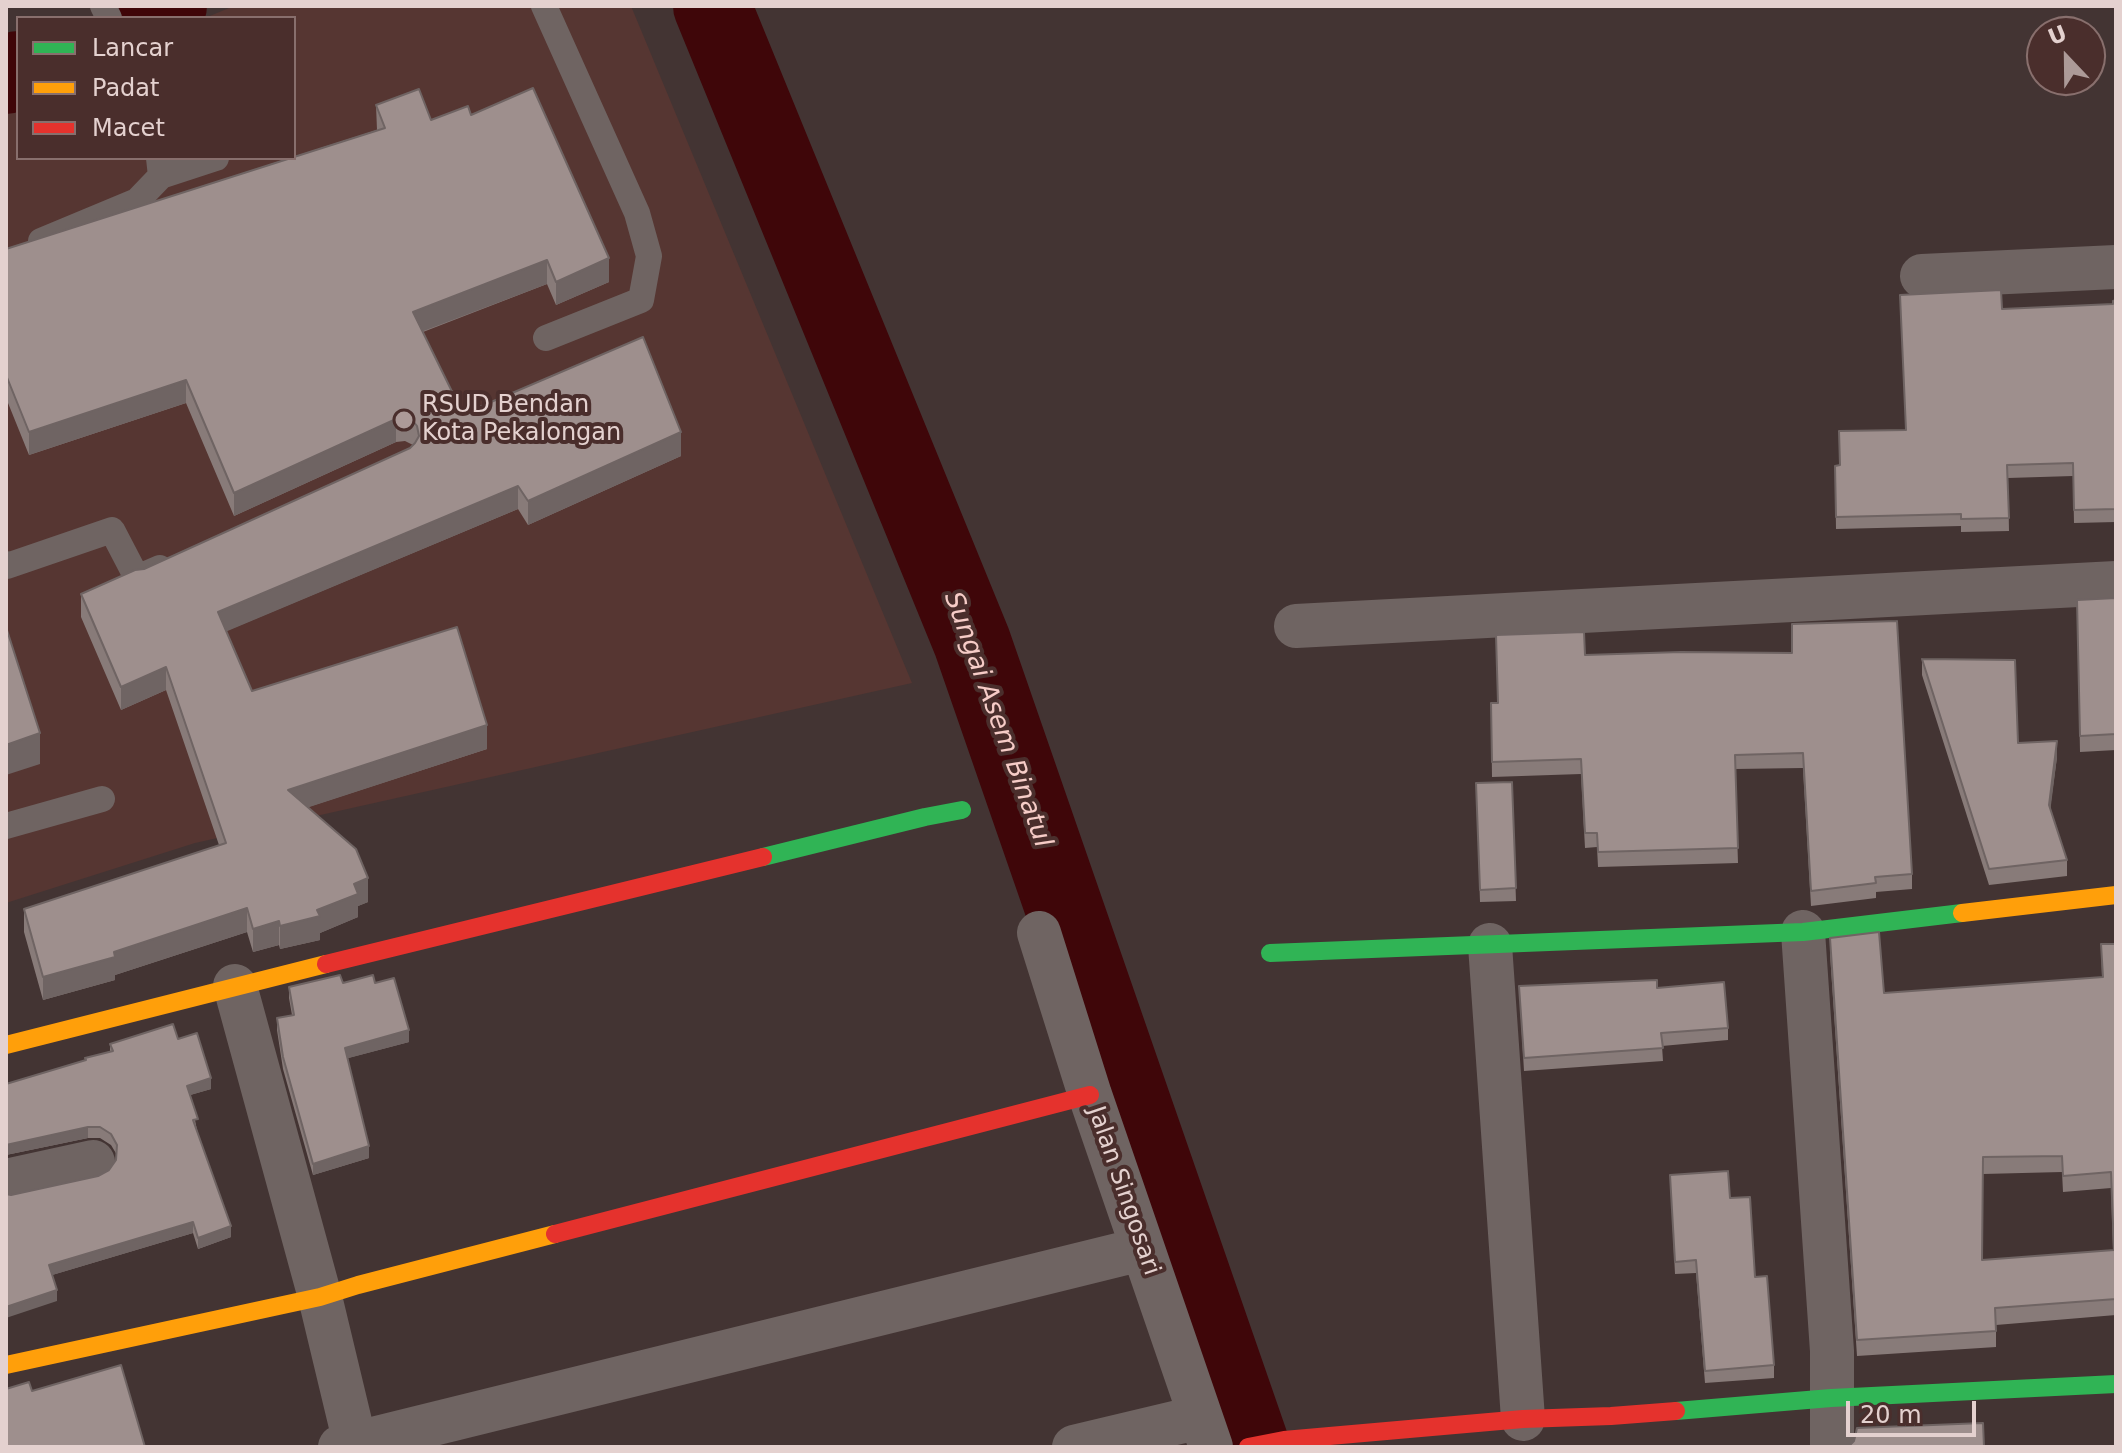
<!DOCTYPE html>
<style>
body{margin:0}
#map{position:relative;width:2122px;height:1453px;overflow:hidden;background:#433433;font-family:"DejaVu Sans",sans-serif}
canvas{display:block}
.frame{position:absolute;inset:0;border:8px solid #e4d1cf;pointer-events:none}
.legend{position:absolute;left:16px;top:16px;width:280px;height:144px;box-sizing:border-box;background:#4a2e2c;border:2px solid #886f6d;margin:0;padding:10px 14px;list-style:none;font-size:24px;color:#e4d1cf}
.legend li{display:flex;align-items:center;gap:16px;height:40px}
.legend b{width:40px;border:2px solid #886f6d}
.north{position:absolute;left:2026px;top:16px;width:80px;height:80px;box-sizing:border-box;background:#4a2e2c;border:2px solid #886f6d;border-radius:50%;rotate:338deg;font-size:22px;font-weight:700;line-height:32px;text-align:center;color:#e4d1cf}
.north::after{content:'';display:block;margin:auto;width:28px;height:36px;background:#ac9a98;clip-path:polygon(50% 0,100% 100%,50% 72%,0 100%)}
.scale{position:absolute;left:1846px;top:1401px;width:130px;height:36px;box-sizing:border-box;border:4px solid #e4d1cf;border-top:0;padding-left:10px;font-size:24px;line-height:28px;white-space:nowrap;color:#e4d1cf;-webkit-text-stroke:6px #4a2e2c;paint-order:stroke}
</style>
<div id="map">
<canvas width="2122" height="1453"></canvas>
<div class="frame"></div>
<ul class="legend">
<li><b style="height:10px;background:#30b455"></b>Lancar</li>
<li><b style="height:10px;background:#ff9f0a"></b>Padat</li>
<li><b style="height:10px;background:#e5322d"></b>Macet</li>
</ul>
<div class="north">U</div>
<div class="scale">20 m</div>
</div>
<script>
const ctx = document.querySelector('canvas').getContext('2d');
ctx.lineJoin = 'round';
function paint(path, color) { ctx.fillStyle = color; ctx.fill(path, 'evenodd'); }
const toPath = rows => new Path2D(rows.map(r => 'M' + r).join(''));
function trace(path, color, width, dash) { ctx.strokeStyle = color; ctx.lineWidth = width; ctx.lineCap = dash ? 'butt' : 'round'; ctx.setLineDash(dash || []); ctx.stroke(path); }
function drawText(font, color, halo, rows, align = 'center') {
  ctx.font = font + ' "DejaVu Sans",sans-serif'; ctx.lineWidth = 8; ctx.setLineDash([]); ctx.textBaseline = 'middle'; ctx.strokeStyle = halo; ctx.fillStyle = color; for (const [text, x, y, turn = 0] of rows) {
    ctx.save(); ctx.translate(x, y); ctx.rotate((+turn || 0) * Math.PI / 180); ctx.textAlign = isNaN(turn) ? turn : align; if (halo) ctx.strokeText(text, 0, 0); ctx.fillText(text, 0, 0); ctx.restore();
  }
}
const built = toPath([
 [234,6,631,6,912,683,195,843,6,903,6,101,18,96,18,158,294,158,294,18,205,18]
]);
const river = toPath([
 [712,6,972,642,1251,1447],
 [140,18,168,6],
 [6,75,18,70]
]);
const lane = toPath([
 [103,6,109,18],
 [544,6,637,213,649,256,641,300,546,338],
 [161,176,216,158],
 [41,241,137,201,161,176,159,158],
 [6,564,7,566,112,530,137,578,160,568],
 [6,826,102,799]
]);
const street = toPath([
 [1922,276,2116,267],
 [1296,626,2116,583],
 [1803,932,1832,1351,1832,1447],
 [1039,933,1090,1095,1211,1447],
 [1490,945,1523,1419],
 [235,986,320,1297,356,1447],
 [6,1181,93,1162],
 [340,1447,1142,1249],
 [1074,1447,1200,1417]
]);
const fast = toPath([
 [763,857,925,817,962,810],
 [1270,953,1803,932,1962,913],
 [1676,1411,1831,1398,2116,1384]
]);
const slow = toPath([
 [1962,913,2116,895],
 [6,1045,326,964],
 [6,1365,320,1297,358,1285,555,1234]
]);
const jam = toPath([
 [326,964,763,857],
 [555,1234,1090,1095],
 [1248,1447,1284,1440,1523,1419,1611,1416,1676,1411]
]);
const wall = toPath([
 [376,105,431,120,471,115,609,282,556,305,547,284,423,332,463,414,681,456,528,525,518,509,226,631,252,691,487,749,308,807,368,902,358,906,358,917,320,933,320,940,280,949,279,945,253,952,247,932,115,975,115,980,43,1000,24,932,24,909,219,845,166,690,121,710,81,617,81,594,144,569,410,448,413,445,405,441,396,442,234,516,186,403,29,455,6,398,6,249,377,130],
 [2116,300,2116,522,2074,523,2073,476,2008,478,2009,531,1961,532,1961,526,1836,529,1835,466,1839,465,1905,430,2002,309,2113,304],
 [2116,598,2116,750,2080,752,2077,600],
 [1792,653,1912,874,1912,889,1876,892,1876,898,1811,906,1803,768,1735,769,1738,863,1598,867,1597,847,1585,848,1581,774,1492,777,1491,703,1498,703,1585,655],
 [1922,659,2018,743,2057,757,2050,809,2067,860,2067,876,1989,885,1922,675],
 [1512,782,1516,901,1480,902,1476,783],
 [1830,938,1884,993,2102,977,2101,944,2116,944,2116,1315,1996,1325,1996,1347,1857,1356,1830,954],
 [2062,1172,2063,1192,2111,1188,2113,1251,1982,1260,1983,1174],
 [343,983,375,983,409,1042,348,1058,369,1158,313,1175,283,1069,277,1030,277,1018,292,1015,289,998,289,987],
 [1519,986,1657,988,1728,1028,1728,1040,1662,1046,1663,1061,1524,1071],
 [178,1039,211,1089,190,1095,197,1130,231,1237,198,1249,193,1233,52,1275,57,1301,11,1195,98,1176,109,1170,116,1160,117,1155,111,1145,100,1138,88,1138,6,1155,6,1084,85,1060,110,1051,110,1044],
 [1670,1175,1730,1198,1755,1277,1774,1365,1774,1378,1705,1383,1696,1273,1675,1274]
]);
const shadedWall = toPath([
 [609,258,609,282,556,305,556,282],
 [547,260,547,284,413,335,413,312],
 [186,380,186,403,29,455,29,432],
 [396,419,396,442,234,516,234,493],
 [681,432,681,456,528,525,528,501],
 [518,486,518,509,218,635,218,612],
 [166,667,166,690,121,710,121,687],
 [487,725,487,749,288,814,288,790],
 [40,733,40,764,6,775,6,745],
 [2057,741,2057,757,2049,821,2049,805],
 [368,878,368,902,358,906,358,917,320,933,320,940,280,949,280,926,317,910,354,884],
 [247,908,247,932,115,975,115,980,43,1000,43,977,114,952],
 [279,921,279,945,253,952,253,929],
 [409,1030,409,1042,345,1059,345,1048],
 [211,1078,211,1089,187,1096,187,1086],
 [88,1127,88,1138,6,1155,6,1145],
 [369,1146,369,1158,313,1175,313,1164],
 [193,1222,193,1233,49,1276,49,1265],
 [231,1226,231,1237,198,1249,198,1238],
 [57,1290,57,1301,6,1318,6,1307]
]);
const building = toPath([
 [533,88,609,258,556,282,547,260,413,312,463,414,643,337,681,432,528,501,518,486,218,612,252,691,457,627,487,725,288,790,356,849,368,878,354,884,358,894,317,910,320,916,280,926,279,921,253,929,247,908,114,952,115,957,43,977,24,909,226,843,166,667,121,687,81,594,135,570,144,569,410,448,415,443,419,436,417,426,413,421,405,418,396,419,234,493,186,380,29,432,6,375,6,249,291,158,294,158,294,157,385,128,376,105,419,89,431,120,468,106,471,115,533,88],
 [2001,290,2002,309,2113,304,2113,301,2116,300,2116,509,2074,510,2073,463,2007,465,2009,518,1961,519,1961,514,1836,517,1835,466,1840,465,1839,431,1906,430,1900,295,2001,290],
 [2116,598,2116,734,2080,736,2077,600,2116,598],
 [1897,621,1912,874,1875,877,1876,883,1811,891,1803,753,1735,755,1738,848,1598,852,1597,833,1585,833,1581,759,1492,762,1491,703,1498,703,1496,635,1584,632,1585,655,1681,652,1792,653,1792,624,1897,621],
 [6,627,40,733,6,745,6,627],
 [1922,659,2015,660,2018,743,2057,741,2049,805,2067,860,1989,869,1922,659],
 [1512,782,1516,888,1480,890,1476,783,1512,782],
 [1879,932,1884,993,2103,977,2101,944,2116,944,2116,1299,1995,1308,1996,1331,1857,1340,1830,938,1879,932],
 [2062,1156,2063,1176,2111,1172,2114,1250,1982,1260,1983,1157,2062,1156],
 [340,975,343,983,373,975,375,983,394,978,409,1030,345,1048,369,1146,313,1164,283,1057,277,1018,294,1015,289,987,340,975],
 [1657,980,1657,988,1724,982,1728,1028,1661,1033,1663,1048,1524,1058,1519,986,1657,980],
 [173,1024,178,1039,197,1033,211,1078,187,1086,198,1119,193,1120,231,1226,198,1238,193,1222,49,1265,57,1290,6,1307,6,1194,11,1195,98,1176,109,1170,116,1160,117,1145,111,1134,100,1127,88,1127,6,1145,6,1084,86,1060,85,1058,113,1051,110,1044,173,1024],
 [1728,1171,1730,1198,1750,1197,1755,1277,1767,1276,1774,1365,1705,1371,1696,1260,1675,1262,1670,1175,1728,1171],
 [121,1365,145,1447,6,1447,6,1389,29,1382,32,1391,121,1365],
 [1983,1423,1984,1447,1848,1447,1854,1441,1857,1428,1983,1423]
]);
const markers = [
 [404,420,10,"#ac9a98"]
];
const poiNames = [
 ["RSUD Bendan",422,406],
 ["Kota Pekalongan",422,434]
];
const streetNames = [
 ["Jalan Singosari",1123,1191,71]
];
const waterNames = [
 ["Sungai Asem Binatul",997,720,70]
];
paint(built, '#563632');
trace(river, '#3f0609', 78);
trace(lane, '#6f6462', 26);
trace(street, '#6f6462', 44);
trace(fast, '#30b455', 18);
trace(slow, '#ff9f0a', 18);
trace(jam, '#e5322d', 18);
paint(wall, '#887b79');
paint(shadedWall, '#6f6463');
paint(building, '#9e8f8d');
trace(building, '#6f6463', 2);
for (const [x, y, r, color] of markers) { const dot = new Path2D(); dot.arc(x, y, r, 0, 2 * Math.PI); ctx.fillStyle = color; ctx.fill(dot); trace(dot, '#4a2e2c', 3); }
drawText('24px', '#e4d1cf', '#4a2e2c', poiNames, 'left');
drawText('24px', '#e4d1cf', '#4a2e2c', streetNames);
drawText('italic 26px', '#f6ccc7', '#4a2e2c', waterNames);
</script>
